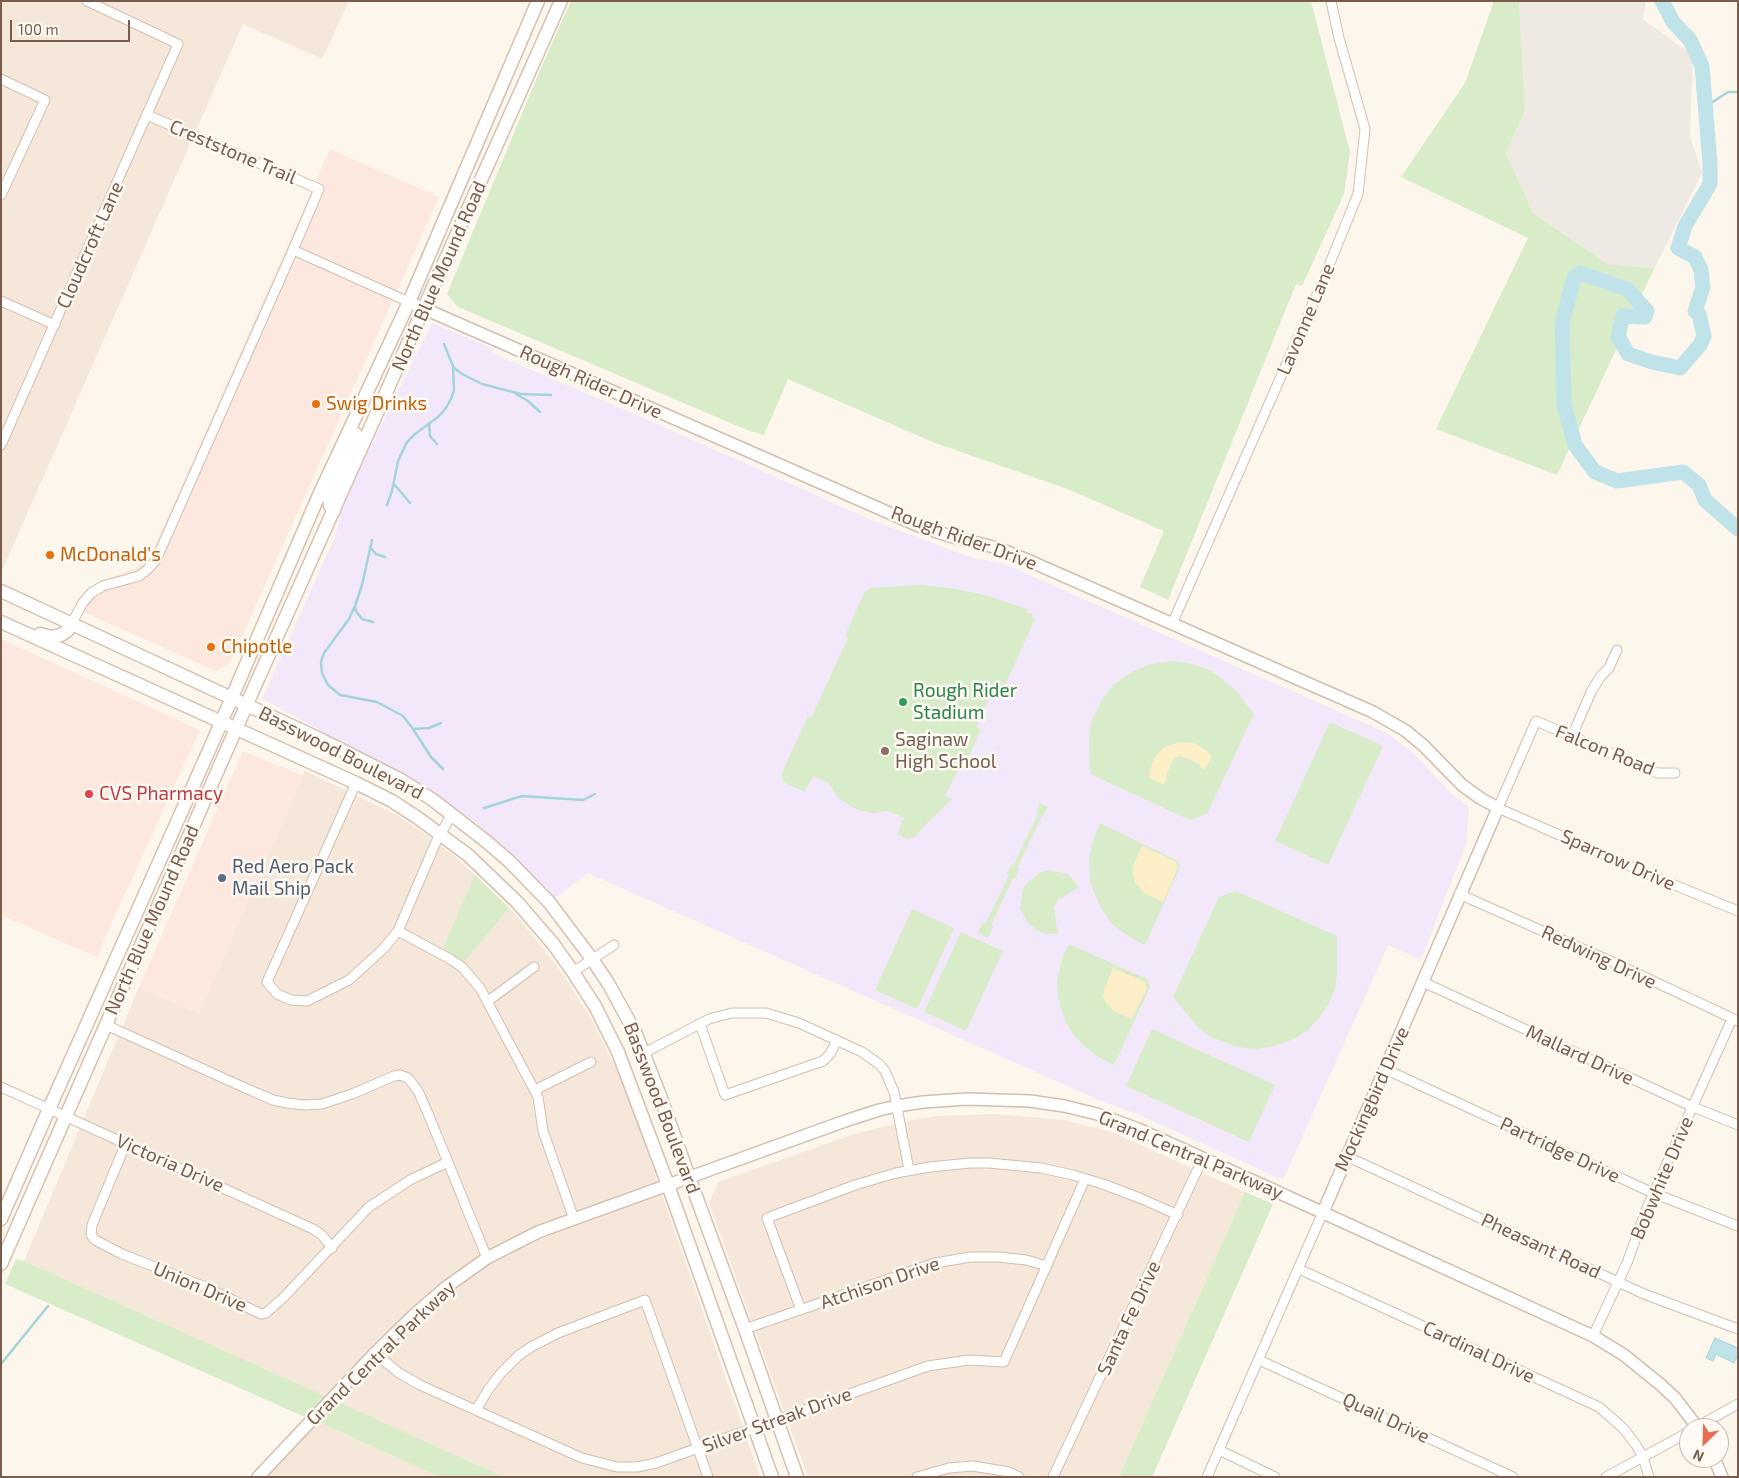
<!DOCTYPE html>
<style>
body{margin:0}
#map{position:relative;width:1739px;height:1478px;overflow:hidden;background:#fdf6ec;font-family:"Exo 2",sans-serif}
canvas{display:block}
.frame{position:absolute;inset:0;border:2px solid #7a5c4d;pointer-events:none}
.north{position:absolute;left:1679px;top:1418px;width:50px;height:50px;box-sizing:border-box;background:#fffaf3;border:1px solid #cabbb1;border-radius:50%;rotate:204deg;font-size:14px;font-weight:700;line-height:20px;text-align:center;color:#7a5c4d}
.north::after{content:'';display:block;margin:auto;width:18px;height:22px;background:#e76f51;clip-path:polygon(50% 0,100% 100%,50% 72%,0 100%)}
.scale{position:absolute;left:10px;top:20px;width:120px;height:22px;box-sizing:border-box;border:2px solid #7a5c4d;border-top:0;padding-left:6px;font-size:15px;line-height:18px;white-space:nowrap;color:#7a5c4d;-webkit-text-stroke:4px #fffaf3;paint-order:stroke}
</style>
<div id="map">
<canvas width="1739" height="1478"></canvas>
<div class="frame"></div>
<div class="north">N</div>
<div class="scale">100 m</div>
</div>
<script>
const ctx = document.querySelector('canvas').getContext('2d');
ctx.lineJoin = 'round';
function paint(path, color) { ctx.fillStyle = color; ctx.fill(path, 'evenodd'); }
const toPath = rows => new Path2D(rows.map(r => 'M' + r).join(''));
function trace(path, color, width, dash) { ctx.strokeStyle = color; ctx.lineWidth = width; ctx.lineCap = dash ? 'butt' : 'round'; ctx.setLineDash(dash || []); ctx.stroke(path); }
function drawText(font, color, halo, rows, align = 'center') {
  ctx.font = font + ' "Exo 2",sans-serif'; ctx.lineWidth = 5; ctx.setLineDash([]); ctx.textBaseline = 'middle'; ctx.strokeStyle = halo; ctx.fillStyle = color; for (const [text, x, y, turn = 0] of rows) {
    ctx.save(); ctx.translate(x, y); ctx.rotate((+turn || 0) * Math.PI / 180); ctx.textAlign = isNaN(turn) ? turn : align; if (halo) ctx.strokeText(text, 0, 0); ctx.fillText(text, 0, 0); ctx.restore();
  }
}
const residential = toPath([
 [1,1,349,1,322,59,243,24,1,573],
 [305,771,397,815,454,855,517,916,562,973,592,1020,624,1085,760,1477,504,1477,24,1261,139,987,199,1013],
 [994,1114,1064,1120,1112,1132,1245,1192,1119,1477,808,1477,709,1203,718,1182,854,1134,912,1120,937,1116],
 [318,1422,440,1477,266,1477]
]);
const commercial = toPath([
 [330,149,439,197,230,663,216,671,74,608,80,598,88,588,102,580,134,569,149,559],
 [1,639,200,730,112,922,97,957,1,915],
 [243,751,303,776,199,1013,139,987]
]);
const industrial = toPath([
 [1519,1,1646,1,1643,19,1693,56,1690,136,1702,173,1654,269,1607,264,1533,213,1506,153,1525,110]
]);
const education = toPath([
 [432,323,494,349,492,353,623,409,874,521,970,557,997,562,1009,566,1385,732,1397,740,1415,755,1452,794,1469,807,1466,844,1421,960,1388,945,1283,1180,1137,1114,1099,1100,588,873,554,899,517,858,476,823,419,783,262,699,335,537,344,500]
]);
const green = toPath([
 [571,1,1311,1,1350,152,1344,194,1302,286,1296,284,1168,600,1140,587,1164,531,1070,490,930,441,788,379,764,435,747,430,458,307,447,294,538,75],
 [1494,1,1519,1,1525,110,1506,153,1533,213,1607,264,1654,269,1557,475,1436,429,1528,238,1401,177,1465,83],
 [921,585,956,589,988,596,1027,609,1026,613,1032,614,1034,621,1004,688,1002,689,995,686,976,727,981,730,968,758,964,757,945,796,952,799,922,828,916,837,907,839,897,834,904,818,889,811,872,813,856,809,838,798,828,782,813,776,805,792,785,783,781,775,808,716,811,718,812,716,848,638,845,636,864,593,870,588],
 [1173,661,1192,664,1210,670,1220,677,1237,692,1254,714,1207,814,1190,820,1090,774,1089,740,1090,730,1092,720,1102,700,1113,685,1130,673,1150,664],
 [1330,722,1383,746,1328,865,1275,841],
 [1040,803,1048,807,1043,816,1042,816,1017,868,1019,869,1015,878,1013,878,991,925,993,926,988,938,978,933,983,922,986,923,1009,875,1007,874,1011,865,1013,866,1038,814,1036,812],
 [1100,823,1178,861,1180,867,1145,945,1133,939,1113,925,1101,908,1093,890,1090,879,1089,859,1093,840],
 [1049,870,1068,874,1079,887,1058,900,1054,907,1058,934,1046,934,1037,930,1028,923,1020,908,1023,890,1027,883,1039,873],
 [475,875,509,908,463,963,443,948],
 [1236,891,1337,936,1337,975,1335,989,1328,1005,1319,1018,1308,1030,1294,1039,1272,1047,1255,1049,1237,1047,1211,1037,1198,1027,1173,997,1219,897],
 [912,909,954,928,917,1009,875,990],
 [961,932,1003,951,966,1031,924,1012],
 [1069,944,1147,979,1150,987,1114,1065,1095,1055,1084,1046,1074,1035,1066,1023,1058,999,1057,980,1063,956],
 [1152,1029,1275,1085,1249,1142,1126,1086],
 [1245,1192,1273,1204,1152,1477,1119,1477],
 [16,1259,24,1261,325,1396,305,1417,5,1284],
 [338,1402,504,1477,440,1477,318,1422]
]);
const sand = toPath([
 [1179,742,1194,743,1206,750,1212,756,1205,770,1200,767,1199,764,1181,756,1174,758,1166,776,1167,779,1164,785,1149,778,1152,763,1156,755,1163,748],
 [1142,846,1176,862,1178,868,1163,902,1144,893,1135,882,1133,874,1133,866],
 [1113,968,1145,982,1147,988,1132,1019,1114,1011,1106,1003,1103,997,1104,990]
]);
const water = toPath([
 [1715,1338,1738,1348,1738,1355,1734,1363,1716,1354,1713,1361,1706,1358,1715,1338]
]);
const stream = toPath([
 [1705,107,1728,92,1738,92],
 [453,367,462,374,482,384,521,394,551,395],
 [516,394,528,401,540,412],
 [429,423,430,436,437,444],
 [394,484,410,503],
 [387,505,392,491,398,461,407,442,415,434,438,417,446,408,451,399,454,390,453,366,444,344],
 [372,540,362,585,355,606,349,619,324,653,321,662,322,673,328,685,340,695,377,702,403,716,413,729,431,757,443,769],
 [370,547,376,554,385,557],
 [355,606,356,611,362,619,373,622],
 [414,729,429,728,441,723],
 [484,808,522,796,583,800,595,794],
 [1,1364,48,1306]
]);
const river = toPath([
 [1662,1,1673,22,1690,40,1702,66,1710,164,1710,184,1685,226,1678,248,1695,257,1701,270,1703,287,1695,311,1699,314,1704,336,1700,345,1680,368,1652,362,1628,354,1618,336,1623,316,1645,317,1647,311,1627,289,1580,273,1574,278,1562,323,1564,404,1575,445,1595,472,1617,481,1683,472,1699,485,1705,500,1738,529]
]);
const minor = toPath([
 [1,79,45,100,1,195],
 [147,115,319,189,293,250],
 [1,301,55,325],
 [1,445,178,44,87,1],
 [72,623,82,604,91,593,103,586,139,576,147,570,156,560,293,250,409,302],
 [1172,624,1319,290,1358,194,1365,129,1339,38,1331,1],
 [1572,736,1592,690,1601,676,1609,668,1617,650],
 [1675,773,1657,773,1536,721,1498,808,1650,875,1738,911],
 [356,783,267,982,277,994,291,1000,307,1001,349,980,383,949,398,931,436,842,452,814],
 [1459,894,1617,964,1738,1021],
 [398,931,450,959,462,967,480,988,538,1097,543,1131,574,1219],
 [573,972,614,945],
 [1423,982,1693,1107,1738,1125],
 [488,1001,534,967],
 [700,1024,725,1095,823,1061,830,1054,837,1040],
 [106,1025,243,1087,273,1100,287,1103,304,1105,322,1104,352,1094,394,1076,400,1075,408,1078,418,1091,427,1111,487,1258],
 [644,1053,709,1019,732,1013,766,1013,799,1023,862,1052,879,1064,885,1071,894,1092,909,1170],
 [1385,1069,1653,1193,1738,1226],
 [1,1087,313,1229,322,1235,332,1248],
 [535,1090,591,1062],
 [126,1143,92,1225,91,1235,95,1240,122,1254,208,1288,261,1314,266,1313,283,1298,369,1207,410,1180,448,1162],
 [1346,1156,1644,1294,1738,1329],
 [1299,1269,1599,1407,1624,1429,1636,1445,1643,1457,1649,1477],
 [801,1310,767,1218,855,1185,896,1173,930,1167,970,1163,989,1163,1041,1168,1073,1175,1103,1184,1142,1199,1178,1215],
 [745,1329,935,1263,971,1257,998,1257,1026,1260,1047,1266],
 [1593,1336,1627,1263,1646,1210,1732,1019],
 [375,1353,399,1373,420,1385,582,1458,617,1467,637,1467,656,1463,928,1366,969,1360,1004,1362,1085,1179],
 [1259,1360,1513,1477],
 [476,1410,488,1390,501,1373,519,1355,531,1347,558,1333,645,1300,708,1477],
 [1695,1428,1738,1404],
 [1219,1450,1275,1477],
 [917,1477,949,1468,973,1466,1009,1472,1019,1477],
 [1053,1477,1203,1158],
 [1207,1477,1323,1212],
 [1606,1477,1689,1432]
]);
const tertiary = toPath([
 [409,302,919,526,953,537,998,548,1025,559,1373,712,1406,731,1424,746,1462,785,1480,798,1498,808,1323,1212],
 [1714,1458,1722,1477],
 [258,1477,375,1353,415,1314,445,1288,487,1258,538,1232,845,1121,879,1110,897,1106,923,1102,967,1099,1030,1101,1064,1106,1097,1114,1138,1129,1271,1189,1593,1336,1624,1355,1661,1385,1675,1398,1698,1428]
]);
const secondary = toPath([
 [334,511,330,506,329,497,356,434],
 [1,591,322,740,401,780,433,800,487,842,510,862,549,902,592,959,608,983,635,1032,659,1093,689,1177,745,1329,797,1477],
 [1,622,356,783,392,801,418,818,468,855,518,903,554,945,573,972,595,1006,618,1052,668,1185,772,1477],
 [40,634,51,637,61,635,67,631,72,623],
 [1,1219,49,1109,214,739,319,495,409,302,538,1],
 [1,1264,250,697,561,1]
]);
const markers = [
 [316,404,5,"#e8710a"],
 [50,555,5,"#e8710a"],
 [211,647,5,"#e8710a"],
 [903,702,5,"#2e9e5b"],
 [885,751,5,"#8d6e63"],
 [89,794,5,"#e0444e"],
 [222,878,5,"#5c6f8a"]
];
const streetNames = [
 ["Creststone Trail",233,152,23],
 ["Cloudcroft Lane",90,245,-66],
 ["North Blue Mound Road",439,276,-66],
 ["Lavonne Lane",1306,319,-67],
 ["Rough Rider Drive",591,382,24],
 ["Rough Rider Drive",964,538,20],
 ["Falcon Road",1605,750,22],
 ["Basswood Boulevard",341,753,27],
 ["Sparrow Drive",1618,860,24],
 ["North Blue Mound Road",152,920,-66],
 ["Redwing Drive",1599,957,25],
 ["Mallard Drive",1580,1055,25],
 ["Mockingbird Drive",1372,1099,-66],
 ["Basswood Boulevard",662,1108,69],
 ["Partridge Drive",1560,1150,25],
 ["Grand Central Parkway",1191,1155,23],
 ["Victoria Drive",170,1163,24],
 ["Bobwhite Drive",1662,1178,-67],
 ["Pheasant Road",1541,1246,25],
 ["Atchison Drive",880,1283,-19],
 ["Union Drive",200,1287,23],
 ["Santa Fe Drive",1129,1318,-65],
 ["Cardinal Drive",1479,1352,25],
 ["Grand Central Parkway",381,1353,-44],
 ["Quail Drive",1386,1418,25],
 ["Silver Streak Drive",777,1420,-20]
];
const foodNames = [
 ["Swig Drinks",326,404],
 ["McDonald's",60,555],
 ["Chipotle",221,647]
];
const leisureNames = [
 ["Rough Rider",913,691],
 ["Stadium",913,713]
];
const educationNames = [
 ["Saginaw",895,740],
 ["High School",895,762]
];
const healthNames = [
 ["CVS Pharmacy",99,794]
];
const serviceNames = [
 ["Red Aero Pack",232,867],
 ["Mail Ship",232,889]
];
paint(residential, '#f5e8da');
paint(commercial, '#fde8e0');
paint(industrial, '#efe9e4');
paint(education, '#f3e8fa');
paint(green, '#d8ecc9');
paint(sand, '#fcefc7');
paint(water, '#bfe3e8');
trace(water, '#a5d3da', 1);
trace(stream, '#a5d3da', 2.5);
trace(river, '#bfe3e8', 15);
trace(minor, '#d1beb0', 11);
trace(tertiary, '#d1beb0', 14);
trace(secondary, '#d6c0b0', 15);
trace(minor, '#fff', 9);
trace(tertiary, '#fff', 11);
trace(secondary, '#fff', 12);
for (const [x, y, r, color] of markers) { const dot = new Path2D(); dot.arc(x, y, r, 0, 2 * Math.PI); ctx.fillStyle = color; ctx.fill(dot); trace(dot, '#fffaf3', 2); }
drawText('19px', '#7a5c4d', '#fffaf3', streetNames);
drawText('19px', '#c56008', '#fffaf3', foodNames, 'left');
drawText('19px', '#27864d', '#fffaf3', leisureNames, 'left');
drawText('19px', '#785e54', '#fffaf3', educationNames, 'left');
drawText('19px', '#be3a42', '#fffaf3', healthNames, 'left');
drawText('19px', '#4e5e75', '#fffaf3', serviceNames, 'left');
</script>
